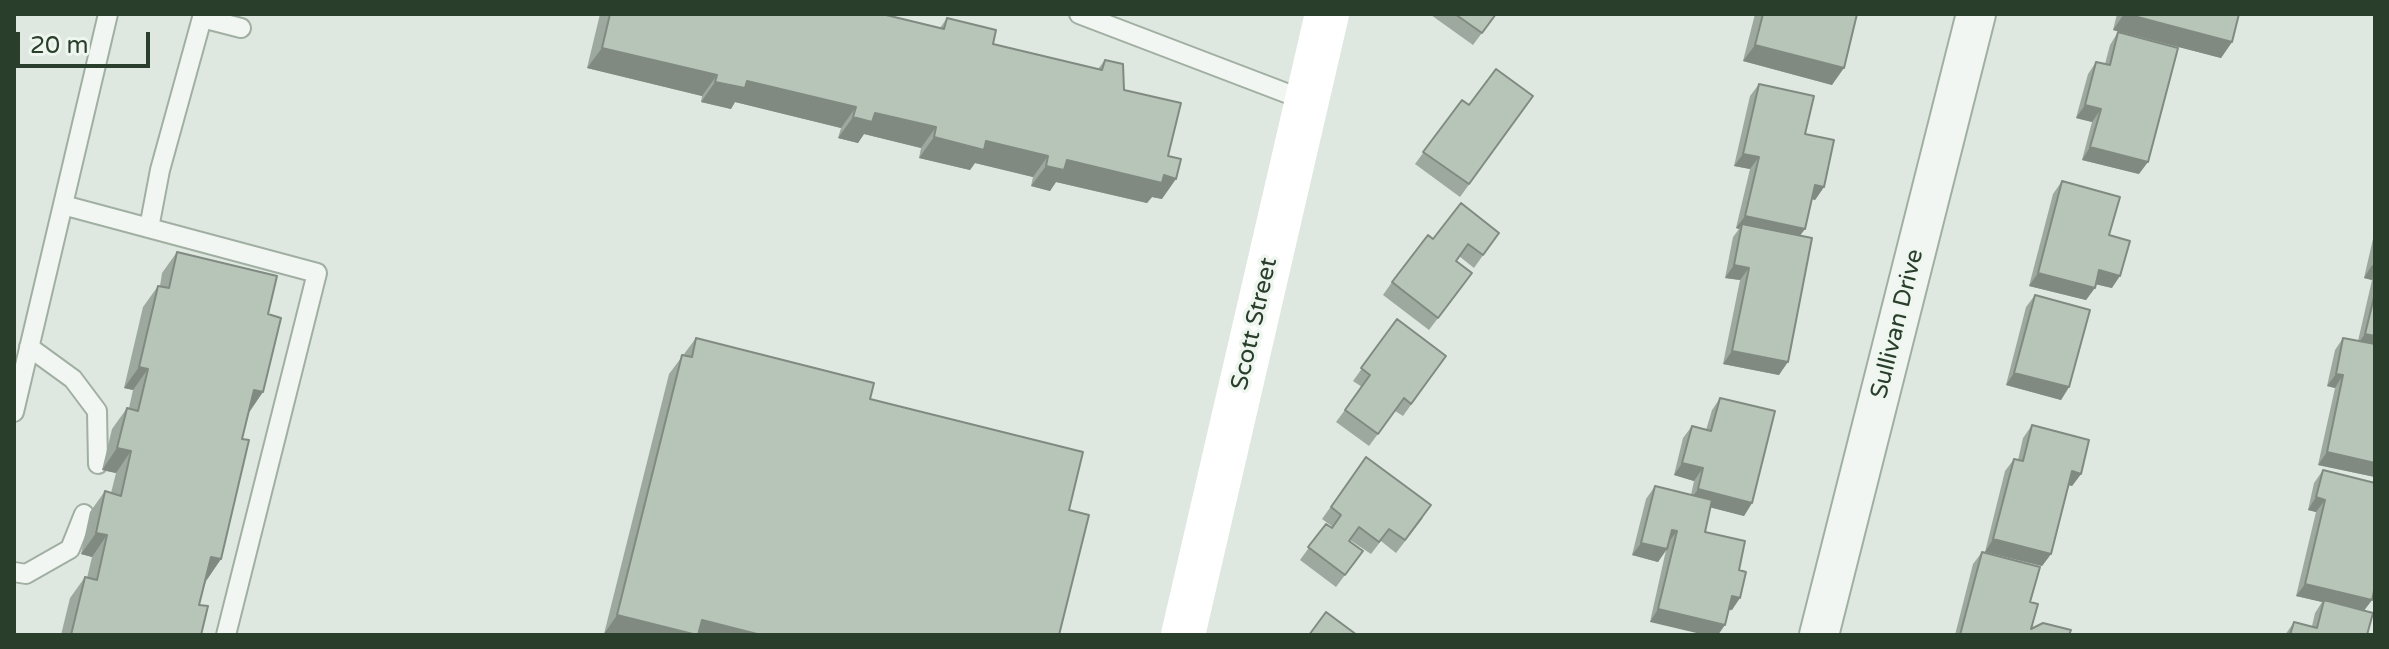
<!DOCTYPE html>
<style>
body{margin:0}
#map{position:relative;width:2389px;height:649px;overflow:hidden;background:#dfe8e0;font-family:"Varela Round",sans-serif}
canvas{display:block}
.frame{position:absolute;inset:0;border:16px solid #293f2b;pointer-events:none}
.scale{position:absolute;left:16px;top:32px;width:134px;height:36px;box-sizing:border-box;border:4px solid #293f2b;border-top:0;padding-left:10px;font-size:24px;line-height:28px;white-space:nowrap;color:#293f2b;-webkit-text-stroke:6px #eef6ef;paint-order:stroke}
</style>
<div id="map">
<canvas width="2389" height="649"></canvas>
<div class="frame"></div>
<div class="scale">20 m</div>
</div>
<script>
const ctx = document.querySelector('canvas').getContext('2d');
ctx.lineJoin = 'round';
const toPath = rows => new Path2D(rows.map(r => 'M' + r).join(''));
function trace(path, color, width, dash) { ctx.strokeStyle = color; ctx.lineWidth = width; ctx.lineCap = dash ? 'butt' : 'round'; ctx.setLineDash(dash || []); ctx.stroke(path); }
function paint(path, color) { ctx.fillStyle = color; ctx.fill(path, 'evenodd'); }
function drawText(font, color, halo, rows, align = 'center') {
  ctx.font = font + ' "Varela Round",sans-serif'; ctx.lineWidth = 7; ctx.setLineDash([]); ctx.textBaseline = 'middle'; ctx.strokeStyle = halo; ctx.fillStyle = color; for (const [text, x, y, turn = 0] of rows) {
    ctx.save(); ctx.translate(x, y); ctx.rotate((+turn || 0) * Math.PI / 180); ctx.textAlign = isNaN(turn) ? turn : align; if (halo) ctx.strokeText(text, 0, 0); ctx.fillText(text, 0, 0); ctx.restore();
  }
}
const lane = toPath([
 [1079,14,1307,101],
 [63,205,317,273,226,635],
 [149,228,160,170,202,18,241,28],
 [29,347,73,379,97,411,98,464],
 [14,412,108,14],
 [14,572,26,574,70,549,84,514]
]);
const street = toPath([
 [1819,635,1976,14]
]);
const secondary = toPath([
 [1183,635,1327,14]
]);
const wall = toPath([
 [600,14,882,14,940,28,947,18,993,44,1098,69,1105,60,1168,156,1162,199,1152,197,1147,203,1056,182,1050,191,1031,186,1033,177,975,163,970,170,919,158,921,148,864,134,858,143,838,138,841,128,735,102,731,109,701,102,702,96,587,68],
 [1432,14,1496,14,1473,45,1431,15],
 [1755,14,1857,14,1832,85,1743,61],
 [2117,14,2239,14,2232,42,2221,58,2113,30],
 [2118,32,2139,174,2082,160,2092,122,2076,118,2088,74,2096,62,2105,64,2110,45],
 [1759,84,1805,134,1824,187,1815,200,1811,199,1805,229,1800,235,1779,375,1723,364,1740,280,1725,278,1733,237,1739,229,1736,228,1750,169,1734,166,1750,96],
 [1533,96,1460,197,1415,164,1462,100,1469,105],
 [2062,181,2109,235,2112,288,2096,284,2086,300,2029,286,2053,194],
 [2375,230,2375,477,2318,465,2335,388,2327,386,2335,350,2343,338,2358,341,2372,280,2364,278],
 [1499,233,1474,268,1459,256,1456,261,1472,273,1429,330,1383,295,1392,282,1433,239],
 [177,252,268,314,242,439,221,559,206,581,199,605,201,635,61,635,70,598,85,577,87,578,92,557,81,554,90,512,105,491,111,493,116,473,102,470,112,429,127,408,129,408,133,390,124,388,143,307,158,286,160,286,162,273],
 [2035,295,2069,387,2061,400,2006,385,2026,307],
 [1397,319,1446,356,1403,416,1395,411,1369,446,1336,422,1362,387,1353,381],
 [696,338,870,399,1069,510,1059,635,609,635,604,634,669,374],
 [1720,398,1752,503,1744,516,1710,507,1705,532,1739,570,1732,610,1650,622,1666,550,1658,562,1632,555,1646,499,1655,486,1691,495,1694,481,1674,475,1683,438,1692,426,1706,430,1712,410],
 [2032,425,2081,474,2072,486,2069,485,2051,554,2042,566,1985,552,2005,471,2014,459,2018,460,2023,438],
 [1366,457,1423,518,1396,553,1381,541,1371,554,1350,540,1349,541,1363,551,1336,587,1300,560,1326,524,1332,528,1333,527,1322,519],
 [2323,470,2372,600,2364,610,2367,635,2285,635,2294,622,2312,626,2315,613,2322,602,2296,596,2316,512,2308,510,2314,483],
 [1982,552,2030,602,2031,629,2069,635,1955,635,1973,564]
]);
const shadedWall = toPath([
 [2124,14,2232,42,2221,58,2113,30],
 [1755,45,1844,68,1832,85,1743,61],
 [602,48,717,75,702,96,587,68],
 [747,81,856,107,841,128,735,102,731,109,701,102,715,82],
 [2085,105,2101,109,2092,122,2076,118],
 [875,113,936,127,921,148,864,134,858,143,838,138,853,117],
 [934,137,986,141,1048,156,1033,177,975,163,970,170,919,158],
 [2090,147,2148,162,2139,174,2082,160],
 [1743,154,1759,157,1750,169,1734,166],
 [1067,160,1164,175,1176,179,1162,199,1152,197,1147,203,1056,182,1050,191,1031,186,1046,166],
 [1815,185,1824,187,1815,200,1806,197],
 [1745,216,1805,229,1796,241,1742,224,1739,229,1736,228],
 [1734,265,1749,268,1740,280,1725,278],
 [2372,265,2375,266,2375,276,2372,280,2364,278],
 [2099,270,2120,276,2112,288,2090,283],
 [2038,273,2095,288,2086,300,2029,286],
 [2365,334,2375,336,2375,351,2356,346],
 [1732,351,1788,362,1779,375,1723,364],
 [139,367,148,369,133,390,124,388],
 [2014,373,2069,387,2061,400,2006,385],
 [2336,374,2343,375,2335,388,2327,386],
 [254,390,263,392,248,414],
 [117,448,131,451,116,473,102,470],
 [2327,452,2375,463,2375,477,2318,465],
 [1682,463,1703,468,1694,481,1674,475],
 [2072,471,2081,474,2072,486,2063,484],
 [1698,489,1752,503,1744,516,1689,502],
 [2316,497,2325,500,2316,512,2308,510],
 [1672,530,1677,531,1668,543],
 [96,533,107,535,92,557,81,554],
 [1993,539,2051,554,2042,566,1985,552],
 [1641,543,1667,549,1658,562,1632,555],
 [211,557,221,559,206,581],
 [2305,584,2372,600,2363,612,2324,600,2322,602,2296,596],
 [1732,596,1740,598,1732,610,1724,608],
 [1658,609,1725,625,1718,635,1705,635,1650,622],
 [617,615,702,620,761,635,609,635,604,634]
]);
const building = toPath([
 [610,14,882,14,944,29,947,18,996,30,993,44,1102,70,1105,60,1123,64,1124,90,1181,103,1168,156,1181,159,1176,179,1164,175,1162,183,1067,160,1064,170,1046,166,1048,156,986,141,984,150,934,137,936,127,875,113,872,122,853,117,856,107,747,81,745,88,715,82,717,75,602,48,610,14],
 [1455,14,1496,14,1482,33,1455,14],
 [1763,14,1857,14,1844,68,1755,45,1763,14],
 [2126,14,2239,14,2232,42,2126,14],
 [2118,32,2178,48,2148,162,2090,147,2101,109,2085,105,2096,62,2110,65,2118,32],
 [1496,69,1533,96,1469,184,1423,152,1462,100,1469,105,1496,69],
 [1759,84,1814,96,1805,134,1834,140,1824,187,1815,185,1805,229,1745,216,1759,157,1743,154,1759,84],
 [2062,181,2120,197,2109,235,2130,241,2120,276,2099,270,2095,288,2038,273,2062,181],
 [1461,203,1499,233,1483,255,1468,244,1456,261,1472,273,1438,318,1392,282,1428,235,1433,239,1461,203],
 [1742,224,1812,238,1788,362,1732,351,1749,268,1734,265,1742,224],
 [177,252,277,276,268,314,281,318,263,392,254,390,242,439,249,440,221,559,211,557,199,605,208,606,201,635,71,635,85,577,97,580,107,535,96,533,105,491,121,496,131,451,117,448,127,408,138,411,148,369,139,367,158,286,169,288,177,252],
 [2375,293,2375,336,2365,334,2375,293],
 [2035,295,2090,310,2069,387,2014,373,2035,295],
 [1397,319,1446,356,1411,404,1404,398,1378,434,1345,410,1370,375,1361,368,1397,319],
 [696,338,874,383,870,399,1083,452,1069,510,1089,515,1059,635,761,635,702,620,698,635,697,635,617,615,682,355,692,357,696,338],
 [2343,338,2375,344,2375,463,2327,452,2343,375,2336,374,2343,338],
 [1720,398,1775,411,1752,503,1698,489,1703,468,1682,463,1692,426,1711,431,1720,398],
 [2032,425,2089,440,2081,474,2072,471,2051,554,1993,539,2014,459,2023,461,2032,425],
 [1366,457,1431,505,1405,540,1389,529,1379,542,1359,527,1349,541,1363,551,1345,575,1308,547,1326,524,1332,528,1341,515,1331,507,1366,457],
 [2323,470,2375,483,2375,586,2372,600,2305,584,2325,500,2316,497,2323,470],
 [1655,486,1712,500,1705,532,1745,541,1739,570,1746,572,1740,598,1732,596,1725,625,1658,609,1677,531,1672,530,1667,549,1641,543,1655,486],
 [1982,552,2040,567,2030,602,2038,604,2031,629,2043,623,2071,630,2069,635,1960,635,1982,552],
 [2324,600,2373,613,2367,635,2290,635,2294,622,2317,628,2324,600],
 [1326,612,1357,635,1309,635,1326,612]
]);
const streetNames = [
 ["Scott Street",1255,324,-77],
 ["Sullivan Drive",1898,324,-76]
];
trace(lane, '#a1afa2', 22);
trace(street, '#a1afa2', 42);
trace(lane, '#f2f6f2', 18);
trace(street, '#f2f6f2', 38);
trace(secondary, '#fff', 44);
paint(wall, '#9da99e');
paint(shadedWall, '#808a81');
paint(building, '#b7c5b8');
trace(building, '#808a81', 2);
drawText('24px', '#293f2b', '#eef6ef', streetNames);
</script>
